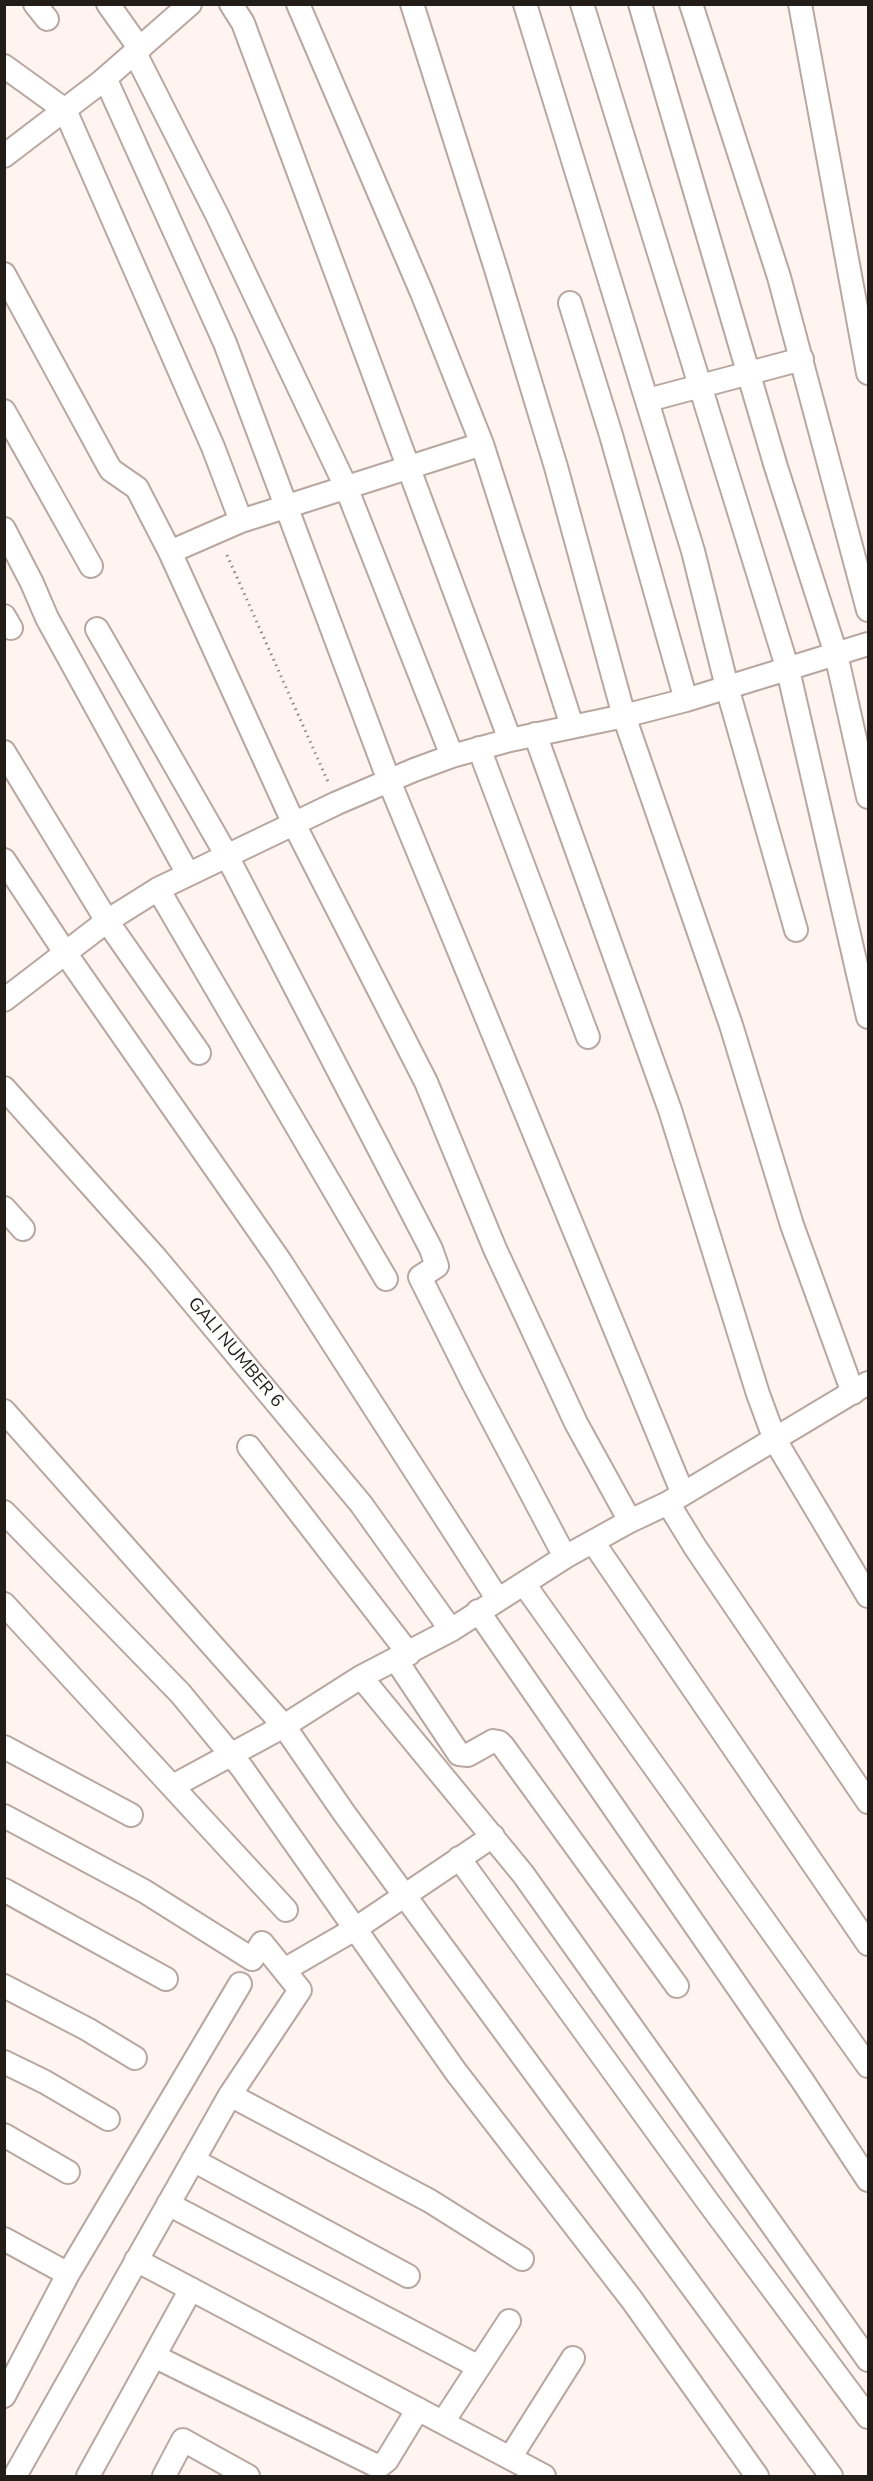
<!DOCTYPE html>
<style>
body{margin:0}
#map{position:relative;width:873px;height:2481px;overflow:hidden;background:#fff4f0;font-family:"Nunito Sans",sans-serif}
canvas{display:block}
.frame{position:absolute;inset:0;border:6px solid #231d1a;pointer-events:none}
</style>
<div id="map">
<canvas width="873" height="2481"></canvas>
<div class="frame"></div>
</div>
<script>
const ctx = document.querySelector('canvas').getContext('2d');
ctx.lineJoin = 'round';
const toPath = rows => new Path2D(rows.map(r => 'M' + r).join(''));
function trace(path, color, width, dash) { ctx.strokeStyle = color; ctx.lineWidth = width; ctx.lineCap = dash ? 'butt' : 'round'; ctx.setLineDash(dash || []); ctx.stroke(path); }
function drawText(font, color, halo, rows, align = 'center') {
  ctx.font = font + ' "Nunito Sans",sans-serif'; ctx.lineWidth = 4.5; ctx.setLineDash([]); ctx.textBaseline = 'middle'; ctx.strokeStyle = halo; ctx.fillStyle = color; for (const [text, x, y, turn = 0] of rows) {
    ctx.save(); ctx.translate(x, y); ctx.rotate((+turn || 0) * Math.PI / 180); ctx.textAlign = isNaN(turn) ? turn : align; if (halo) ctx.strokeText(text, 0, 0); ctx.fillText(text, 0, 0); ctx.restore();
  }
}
const path = toPath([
 [227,555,329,784]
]);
const minor = toPath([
 [35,4,47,19],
 [108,4,140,49],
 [231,4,243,23,510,740],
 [298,4,422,293,482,444,572,726],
 [412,4,496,269,556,467,624,716,731,1025,792,1225,853,1393],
 [525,4,693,551,727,687,796,930],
 [582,4,788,670,868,1017],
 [640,4,776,467,836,654,868,797],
 [691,4,779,277,868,610],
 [800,4,868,373],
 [135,53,217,215,346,487,452,756],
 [4,66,65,110,213,447,241,521],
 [101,82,106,80,225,343,389,781,683,1494],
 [4,156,101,82,190,4],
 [4,274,108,465,111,470,137,488,170,552,294,824,426,1082,495,1249,576,1423,630,1521],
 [570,303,611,435,686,700],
 [648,400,802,359],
 [4,411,91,566],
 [4,529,32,583,47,618,188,874],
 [170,552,241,521,482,444],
 [4,616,11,628],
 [97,629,227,856,431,1249,437,1266,420,1277,473,1383,565,1557],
 [535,734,670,1110,758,1394,775,1440,868,1596],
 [479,748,588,1037],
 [4,752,107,921,199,1053],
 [4,860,66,954,280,1261,497,1598],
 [158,889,386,1279],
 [4,1000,107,921,158,889,337,803,414,770,452,756,510,740,624,716,686,700,868,644],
 [4,1088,156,1258,361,1504,451,1630],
 [4,1208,23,1229],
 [4,1411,284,1726,344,1813,831,2476],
 [249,1447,409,1654],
 [668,1503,695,1547,868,1802],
 [4,1512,180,1693,242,1768,456,2072,632,2300,757,2476],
 [593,1542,868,1944],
 [524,1584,868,2066],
 [4,1604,286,1910],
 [478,1611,802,2080,868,2180],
 [396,1660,459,1754,468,1755,493,1741,499,1742,503,1746,677,1986],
 [361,1677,523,1874,868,2360],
 [4,1747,131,1815],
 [173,1786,284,1726,361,1677,451,1630,565,1557,630,1521,668,1503,868,1383],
 [4,1816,144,1891,252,1959,262,1943,300,1990,230,2095,15,2476],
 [459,1858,708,2202,868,2417],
 [4,1890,166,1979],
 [284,1970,355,1929,493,1836],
 [4,1986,87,2029,135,2058],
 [4,2062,45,2082,108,2119],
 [230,2095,430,2201,522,2259],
 [4,2135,68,2172],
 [193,2160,408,2276],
 [168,2204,479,2367],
 [4,2239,68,2274],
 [136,2260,544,2476],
 [156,2357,375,2465,381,2465,387,2460,418,2409],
 [4,2396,68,2274,240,1984],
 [443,2422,509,2321],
 [510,2458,573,2358],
 [88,2476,191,2289],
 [164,2476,183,2440,248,2476]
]);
const streetNames = [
 ["GALI NUMBER 6",235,1353,50]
];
trace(minor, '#b8a7a1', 26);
trace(path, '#918885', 3, [1.5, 4.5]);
trace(minor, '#fff', 22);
drawText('18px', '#231d1a', '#fff', streetNames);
</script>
